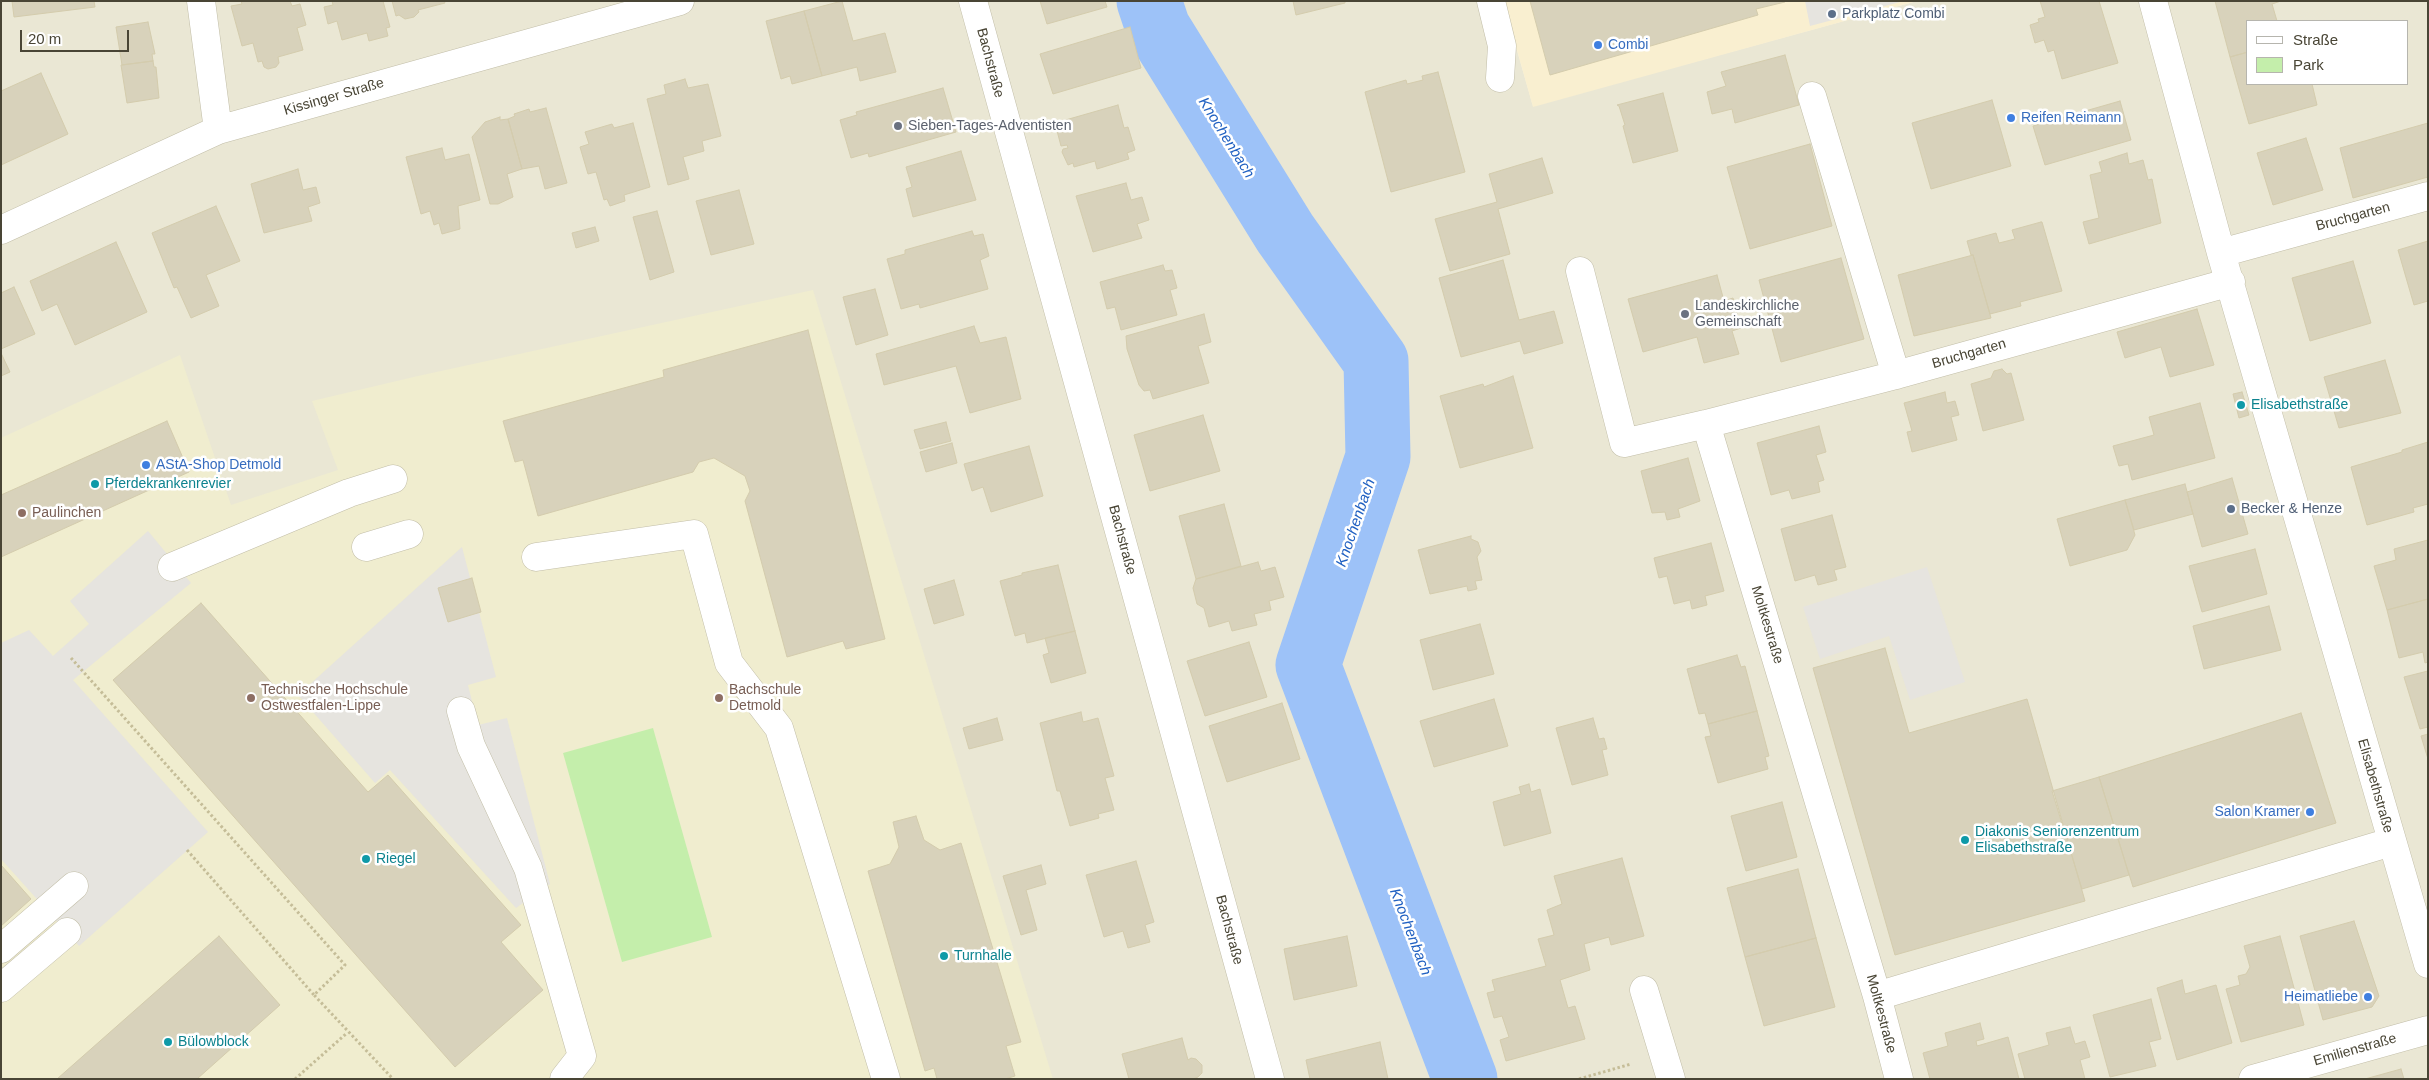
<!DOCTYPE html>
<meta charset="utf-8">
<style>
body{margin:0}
#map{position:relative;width:2429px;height:1080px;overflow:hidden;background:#f5f3e7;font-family:Arial,sans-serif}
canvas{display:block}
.frame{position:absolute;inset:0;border:2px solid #494535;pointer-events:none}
.legend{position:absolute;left:2246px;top:20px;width:162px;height:65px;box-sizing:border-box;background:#fff;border:1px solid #b6b5ae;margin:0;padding:6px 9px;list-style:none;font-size:15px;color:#494535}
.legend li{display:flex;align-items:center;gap:10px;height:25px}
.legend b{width:25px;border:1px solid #b6b5ae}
.scale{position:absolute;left:20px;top:30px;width:109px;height:22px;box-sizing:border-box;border:2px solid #494535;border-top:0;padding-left:6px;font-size:15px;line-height:18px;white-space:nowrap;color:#494535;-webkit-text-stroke:4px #fff;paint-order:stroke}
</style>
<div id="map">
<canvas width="2429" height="1080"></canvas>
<div class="frame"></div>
<ul class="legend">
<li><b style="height:6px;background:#fff"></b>Straße</li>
<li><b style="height:14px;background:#c4eeab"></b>Park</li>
</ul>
<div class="scale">20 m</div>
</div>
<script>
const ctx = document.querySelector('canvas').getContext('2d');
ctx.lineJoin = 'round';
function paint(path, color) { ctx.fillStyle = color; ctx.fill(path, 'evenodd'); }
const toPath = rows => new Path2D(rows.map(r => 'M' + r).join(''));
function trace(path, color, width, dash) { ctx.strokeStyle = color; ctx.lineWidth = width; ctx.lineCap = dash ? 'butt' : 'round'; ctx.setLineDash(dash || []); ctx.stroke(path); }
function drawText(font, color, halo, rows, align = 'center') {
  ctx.font = font + ' Arial,sans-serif'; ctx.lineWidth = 5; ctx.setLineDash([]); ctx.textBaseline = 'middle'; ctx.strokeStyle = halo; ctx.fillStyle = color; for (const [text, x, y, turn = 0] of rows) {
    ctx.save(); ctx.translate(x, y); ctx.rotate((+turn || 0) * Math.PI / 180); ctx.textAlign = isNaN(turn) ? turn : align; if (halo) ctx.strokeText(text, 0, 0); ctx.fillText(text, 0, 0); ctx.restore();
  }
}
const residential = toPath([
 [1,1,1503,1,1533,106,1917,1,2428,1,2428,1079,1,1079],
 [2248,21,2408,21,2408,84,2248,84]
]);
const commercial = toPath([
 [1503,1,1917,1,1533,107]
]);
const education = toPath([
 [813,290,1053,1079,1,1079,1,438,180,355,231,505,338,470,312,401,418,376]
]);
const green = toPath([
 [653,728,712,937,622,962,563,753]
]);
const parking = toPath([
 [1805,1,1904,1,1810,26],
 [148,531,191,583,73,680,208,832,79,946,1,859,1,643,29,630,53,656,89,624,70,601],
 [462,547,496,677,468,685,478,725,507,718,550,884,516,908,390,770,375,783,298,695],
 [1927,567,1965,682,1910,700,1889,636,1820,659,1803,607]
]);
const river = toPath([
 [1149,1,1158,28,1285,233,1376,361,1378,457,1308,665,1465,1079]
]);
const building = toPath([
 [12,1,94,1,95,7,14,17,12,1],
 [241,1,290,1,292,6,300,4,306,25,297,28,303,50,278,57,279,63,276,67,268,69,264,67,262,61,258,62,253,43,242,46,231,6,242,4,241,1],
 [332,1,383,1,390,27,386,28,388,36,369,41,367,33,342,40,337,21,328,24,324,7,333,5,332,1],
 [392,1,444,1,445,3,418,10,419,12,414,17,405,19,399,15,396,16,392,1],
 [842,1,853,41,885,33,896,72,860,81,857,67,822,76,804,11,842,1],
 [1040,1,1105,1,1107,7,1047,24,1040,1],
 [1293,1,1345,1,1345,3,1296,15,1293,1],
 [1530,1,1785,1,1785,2,1756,9,1758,15,1550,75,1530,1],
 [2040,1,2099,1,2118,63,2062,79,2054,50,2048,52,2044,40,2035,43,2030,25,2039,22,2038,19,2045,17,2040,1],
 [2215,1,2281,1,2272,4,2277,21,2248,21,2248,52,2230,57,2215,1],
 [804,11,822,76,792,84,790,76,781,79,766,21,804,11],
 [148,22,155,54,152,54,153,61,122,65,116,27,148,22],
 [1130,27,1141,68,1053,94,1040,54,1130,27],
 [2248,52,2248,84,2312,84,2317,105,2249,124,2230,57,2248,52],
 [1785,55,1799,105,1735,123,1732,109,1712,114,1707,92,1726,86,1721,72,1785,55],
 [153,61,154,67,156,67,159,98,127,103,121,65,153,61],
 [1438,72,1465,172,1391,192,1365,92,1406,80,1407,84,1423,80,1422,76,1438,72],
 [41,73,68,134,1,165,1,91,41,73],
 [685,79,688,88,708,84,721,136,702,141,704,151,683,157,689,179,668,185,647,99,666,94,664,85,685,79],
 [943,88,956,132,869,157,868,153,851,158,840,120,857,115,856,112,943,88],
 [1663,93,1678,151,1633,163,1623,126,1625,125,1619,106,1617,105,1663,93],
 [1992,100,2011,166,1931,189,1912,123,1992,100],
 [2120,101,2131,140,2045,165,2033,126,2120,101],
 [1118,105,1124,128,1128,127,1135,150,1127,153,1129,159,1097,169,1095,161,1074,167,1073,163,1068,165,1062,152,1063,149,1068,148,1067,145,1061,146,1055,123,1118,105],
 [546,108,567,183,545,189,539,166,522,169,508,119,515,116,514,114,529,109,530,112,546,108],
 [500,117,500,120,508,119,522,169,507,174,513,197,498,204,490,204,472,137,485,122,500,117],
 [633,123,650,187,624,195,625,201,610,206,607,199,604,200,596,172,588,174,580,147,589,144,585,132,612,124,614,128,633,123],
 [2428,123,2428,177,2353,198,2340,148,2428,123],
 [2306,138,2323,190,2273,205,2257,153,2306,138],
 [1810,144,1832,226,1750,249,1727,167,1810,144],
 [442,148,445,160,469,154,480,200,458,206,460,229,442,234,439,223,434,225,430,211,421,214,406,157,442,148],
 [961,151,976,200,913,217,906,189,912,187,906,167,961,151],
 [2127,153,2129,164,2143,160,2148,180,2152,179,2161,223,2089,244,2083,222,2099,218,2090,175,2102,172,2099,162,2127,153],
 [1542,158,1553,193,1498,209,1510,254,1450,271,1435,219,1497,202,1489,174,1542,158],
 [298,169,303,190,316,187,320,203,308,207,312,221,264,233,251,184,298,169],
 [1126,183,1131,200,1142,197,1149,220,1137,224,1142,238,1093,252,1076,196,1126,183],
 [739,190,754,244,711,255,696,201,739,190],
 [216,206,240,261,206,275,219,306,191,318,177,287,174,288,152,233,216,206],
 [657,211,674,272,650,280,633,217,657,211],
 [2041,222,2042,222,2062,291,2020,302,2021,306,1990,314,1973,255,1971,255,1967,241,1996,233,1999,243,2015,239,2012,230,2041,222],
 [595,227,599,241,576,248,572,233,595,227],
 [972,231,974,236,983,234,989,256,980,260,988,289,920,308,919,304,901,309,887,259,905,254,905,250,972,231],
 [2428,241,2428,301,2414,305,2398,250,2428,241],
 [116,242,147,312,75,345,57,304,42,311,30,281,116,242],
 [1973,255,1991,318,1914,336,1898,275,1973,255],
 [1841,258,1864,339,1781,362,1759,280,1841,258],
 [1503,260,1519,320,1554,311,1563,343,1524,354,1520,341,1461,357,1439,278,1503,260],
 [2353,261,2371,323,2310,341,2292,278,2353,261],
 [1163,265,1165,271,1172,270,1177,288,1170,290,1177,315,1121,330,1115,307,1107,309,1100,282,1163,265],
 [1717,275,1724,301,1733,298,1741,328,1732,331,1739,354,1704,363,1697,337,1643,352,1628,299,1717,275],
 [14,287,35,334,1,349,1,293,14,287],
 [875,289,888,335,856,345,843,297,875,289],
 [2197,309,2214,365,2170,377,2161,347,2125,358,2117,332,2197,309],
 [1204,314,1211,342,1198,346,1209,383,1153,399,1150,390,1144,391,1139,385,1127,349,1126,336,1204,314],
 [974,326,980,343,1006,337,1021,399,970,413,956,366,884,385,876,354,974,326],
 [808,330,885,639,846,649,843,641,787,657,745,501,750,491,745,476,714,458,699,462,693,472,538,516,523,460,515,462,503,421,664,377,663,370,808,330],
 [1,353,10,372,1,376,1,353],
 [2385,360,2401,413,2339,428,2324,377,2385,360],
 [2002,369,2007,374,2011,373,2024,420,1983,431,1971,384,1991,378,1994,371,2002,369],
 [1513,376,1533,448,1460,468,1440,396,1483,384,1484,387,1513,376],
 [1945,392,1947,403,1955,401,1959,415,1951,417,1957,440,1912,452,1907,432,1912,431,1904,403,1945,392],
 [2242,392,2249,415,2239,418,2233,394,2242,392],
 [2200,403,2215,458,2132,480,2128,464,2119,466,2113,446,2154,435,2149,417,2200,403],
 [1203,415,1220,471,1150,491,1134,435,1203,415],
 [167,421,189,472,1,557,1,495,167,421],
 [946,422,951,441,920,449,914,430,946,422],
 [1819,426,1826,452,1816,455,1824,480,1818,482,1820,492,1792,499,1789,490,1771,495,1757,443,1819,426],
 [2428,442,2428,504,2413,508,2414,512,2367,525,2351,467,2402,452,2402,450,2428,442],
 [952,443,957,463,926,472,920,452,952,443],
 [1029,446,1043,496,991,512,983,487,972,491,964,464,1029,446],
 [1688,458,1700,501,1678,509,1680,517,1667,520,1665,512,1652,513,1641,471,1688,458],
 [2232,478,2248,534,2202,547,2187,492,2232,478],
 [2185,484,2193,514,2134,530,2125,500,2185,484],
 [2125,500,2135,535,2127,550,2070,566,2057,519,2125,500],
 [1224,504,1241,566,1196,579,1179,516,1224,504],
 [1832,515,1846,567,1834,570,1837,580,1818,585,1815,575,1795,581,1781,529,1832,515],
 [1471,536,1471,539,1478,542,1481,551,1477,557,1482,580,1475,581,1477,589,1468,591,1467,586,1430,594,1418,550,1471,536],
 [2428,540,2428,599,2387,610,2374,566,2396,560,2394,549,2428,540],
 [1711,543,1724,591,1705,596,1707,605,1692,609,1690,600,1674,604,1667,576,1659,578,1654,558,1711,543],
 [2255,549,2267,594,2202,612,2189,566,2255,549],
 [1258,562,1261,571,1275,567,1284,597,1269,601,1271,610,1254,614,1257,625,1232,631,1229,621,1209,627,1204,608,1197,604,1193,588,1196,579,1258,562],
 [1058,565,1075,631,1027,643,1025,633,1015,636,1000,581,1022,575,1022,573,1058,565],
 [472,578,481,612,448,622,438,588,472,578],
 [954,580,964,615,934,624,924,589,954,580],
 [2428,599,2428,662,2425,663,2423,652,2399,658,2387,610,2428,599],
 [201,603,368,792,388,775,521,925,501,942,543,990,455,1067,113,680,201,603],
 [2269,606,2281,650,2204,669,2193,626,2269,606],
 [1480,624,1494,674,1433,690,1420,640,1480,624],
 [1075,631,1086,673,1051,683,1043,655,1049,653,1045,638,1075,631],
 [1249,642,1267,697,1205,716,1187,661,1249,642],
 [1885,648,1909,733,2027,699,2085,901,1895,955,1813,668,1885,648],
 [1737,655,1741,667,1745,666,1757,711,1708,724,1705,713,1699,714,1687,669,1737,655],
 [2428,671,2428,727,2420,729,2404,677,2428,671],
 [1494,699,1508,746,1434,767,1420,721,1494,699],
 [1282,703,1300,759,1227,782,1209,726,1282,703],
 [1757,711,1769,756,1765,757,1768,769,1718,783,1705,737,1711,736,1708,724,1757,711],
 [1081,712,1083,722,1098,718,1114,776,1105,778,1114,810,1098,814,1099,818,1070,826,1060,791,1057,791,1040,723,1081,712],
 [2301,713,2336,823,2133,887,2099,777,2301,713],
 [997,718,1003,740,969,749,963,728,997,718],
 [1593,718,1599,739,1604,738,1607,749,1602,750,1608,775,1572,785,1556,728,1593,718],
 [2428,734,2428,759,2421,736,2428,734],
 [2099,777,2129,875,2082,889,2052,791,2099,777],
 [1529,784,1531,792,1540,789,1551,833,1504,846,1493,802,1521,794,1519,787,1529,784],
 [1782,802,1797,857,1746,871,1731,816,1782,802],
 [916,816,924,840,940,850,961,843,1021,1042,1006,1046,1015,1076,1005,1079,937,1079,934,1068,925,1071,868,871,890,864,899,847,893,822,916,816],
 [1622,858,1644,936,1611,945,1609,937,1584,944,1590,970,1560,980,1568,1008,1575,1006,1585,1039,1506,1061,1500,1040,1509,1037,1502,1016,1494,1018,1487,993,1495,991,1492,980,1546,966,1538,939,1554,935,1547,910,1562,904,1554,876,1622,858],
 [1136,861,1154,922,1145,925,1150,942,1128,948,1123,931,1104,937,1086,875,1136,861],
 [1,865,31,899,1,926,1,865],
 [1041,865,1046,884,1026,890,1037,930,1021,935,1003,876,1041,865],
 [1798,869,1816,938,1745,957,1727,888,1798,869],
 [2354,921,2379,996,2372,1007,2323,1020,2300,936,2354,921],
 [219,936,280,1005,197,1079,57,1079,219,936],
 [1347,936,1357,986,1294,1000,1284,949,1347,936],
 [2280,936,2304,1025,2241,1042,2226,989,2240,985,2238,976,2246,974,2250,967,2244,946,2280,936],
 [1816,938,1835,1007,1764,1026,1745,957,1816,938],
 [2182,980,2185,994,2216,985,2232,1043,2177,1060,2157,988,2182,980],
 [2151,999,2161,1039,2149,1042,2156,1066,2110,1077,2093,1015,2151,999],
 [1980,1023,1984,1039,1976,1041,1977,1046,2008,1037,2019,1079,1930,1079,1923,1053,1948,1046,1945,1033,1980,1023],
 [2070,1027,2075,1044,2085,1041,2090,1057,2080,1060,2085,1079,2025,1079,2018,1054,2049,1045,2046,1033,2070,1027],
 [1182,1038,1188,1060,1191,1058,1196,1059,1202,1065,1202,1073,1198,1077,1193,1079,1129,1079,1122,1054,1182,1038],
 [1380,1042,1388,1079,1310,1079,1306,1060,1380,1042],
 [2401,1069,2404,1079,2365,1079,2401,1069]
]);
const path = toPath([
 [71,658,345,965,314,995,393,1079],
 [187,850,314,995],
 [295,1079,347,1033],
 [1579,1079,1631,1064]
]);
const minor = toPath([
 [201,1,218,130],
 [973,1,1270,1079],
 [1491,1,1502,46,1500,78],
 [2153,1,2221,253,2428,964],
 [1812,96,1896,375],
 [1,230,218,130,680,1],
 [2221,253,2428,196],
 [1580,271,1624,443,1706,424,1877,996,1899,1079],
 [1706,424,1896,375,2231,282],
 [366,547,409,534],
 [536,557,694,534,729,663,779,728,886,1079],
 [172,567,349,493,393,479],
 [461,711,471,746,528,868,582,1056,564,1079],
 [1,949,74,886],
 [1,988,67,932],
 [1644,990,1671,1079],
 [1877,996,2391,842],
 [2253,1079,2428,1030]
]);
const markers = [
 [1832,14,5,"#5c6f8a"],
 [1598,45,5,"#3f7fe0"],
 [2011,118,5,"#3f7fe0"],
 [898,126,5,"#6b7280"],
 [1685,314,5,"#6b7280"],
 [2241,405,5,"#0f9aa8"],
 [146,465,5,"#3f7fe0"],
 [95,484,5,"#0f9aa8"],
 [2231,509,5,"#5c6f8a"],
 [22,513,5,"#8d6e63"],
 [251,698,5,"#8d6e63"],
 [719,698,5,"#8d6e63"],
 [2310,812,5,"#3f7fe0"],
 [1965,840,5,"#0f9aa8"],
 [366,859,5,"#0f9aa8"],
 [944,956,5,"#0f9aa8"],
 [2368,997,5,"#3f7fe0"],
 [168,1042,5,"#0f9aa8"]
];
const serviceNames = [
 ["Parkplatz Combi",1842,14],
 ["Becker & Henze",2241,509]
];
const shopNames = [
 ["Combi",1608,45],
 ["Reifen Reimann",2021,118],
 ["AStA-Shop Detmold",156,465],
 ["Salon Kramer",2300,812,"right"],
 ["Heimatliebe",2358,997,"right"]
];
const streetNames = [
 ["Bachstraße",990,63,75],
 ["Kissinger Straße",334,97,-16],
 ["Bruchgarten",2353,217,-15],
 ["Bruchgarten",1969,354,-16],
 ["Bachstraße",1122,540,75],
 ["Moltkestraße",1767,625,73],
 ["Elisabethstraße",2375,786,74],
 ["Bachstraße",1229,930,75],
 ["Moltkestraße",1881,1014,75],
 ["Emilienstraße",2355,1050,-16]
];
const worshipNames = [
 ["Sieben-Tages-Adventisten",908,126],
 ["Landeskirchliche",1695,306],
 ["Gemeinschaft",1695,322]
];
const cultureNames = [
 ["Elisabethstraße",2251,405],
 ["Pferdekrankenrevier",105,484],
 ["Diakonis Seniorenzentrum",1975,832],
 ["Elisabethstraße",1975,848],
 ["Riegel",376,859],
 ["Turnhalle",954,956],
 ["Bülowblock",178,1042]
];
const educationNames = [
 ["Paulinchen",32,513],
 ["Technische Hochschule",261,690],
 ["Ostwestfalen-Lippe",261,706],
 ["Bachschule",729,690],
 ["Detmold",729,706]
];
const waterNames = [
 ["Knochenbach",1226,138,58],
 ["Knochenbach",1356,523,-71],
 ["Knochenbach",1410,932,69]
];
paint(residential, '#eae7d4');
paint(commercial, '#f9efd0');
paint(education, '#f0edcf');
paint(green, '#c4eeab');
paint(parking, '#e6e4df');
trace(river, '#9dc2f8', 65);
paint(building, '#d8d2bb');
trace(building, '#d4ccad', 1);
trace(minor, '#c2bea8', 29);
trace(path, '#c5bd98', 3, [2.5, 2.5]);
trace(minor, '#fff', 28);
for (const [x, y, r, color] of markers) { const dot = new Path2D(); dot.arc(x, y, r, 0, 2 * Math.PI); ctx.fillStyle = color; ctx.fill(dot); trace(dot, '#fff', 2); }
drawText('14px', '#4e5e75', '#fff', serviceNames, 'left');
drawText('14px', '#366cbe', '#fff', shopNames, 'left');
drawText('14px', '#494535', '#fff', streetNames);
drawText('14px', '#5b616d', '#fff', worshipNames, 'left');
drawText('14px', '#0d838f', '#fff', cultureNames, 'left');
drawText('14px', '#785e54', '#fff', educationNames, 'left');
drawText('italic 15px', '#2161c2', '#fff', waterNames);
</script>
